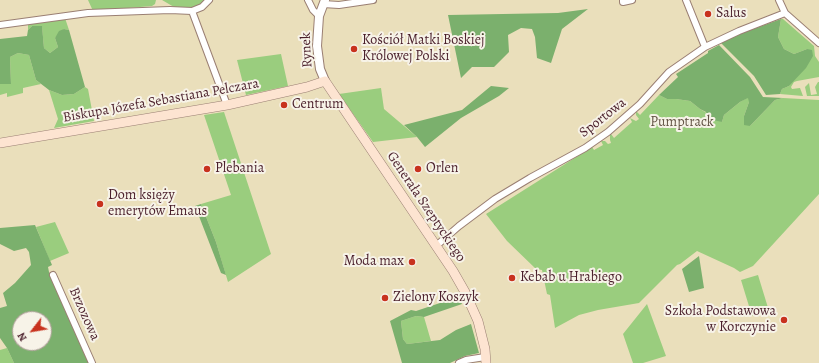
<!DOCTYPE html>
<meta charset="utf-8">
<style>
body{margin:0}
#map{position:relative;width:819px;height:363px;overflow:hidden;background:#eadfbb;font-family:Alegreya,serif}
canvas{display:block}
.north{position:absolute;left:12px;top:311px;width:40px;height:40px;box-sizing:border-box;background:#f7f3e8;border:1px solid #b29e9c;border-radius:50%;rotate:239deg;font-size:11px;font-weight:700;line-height:16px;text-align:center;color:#4a1f2b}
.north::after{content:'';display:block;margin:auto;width:14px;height:18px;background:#c8321e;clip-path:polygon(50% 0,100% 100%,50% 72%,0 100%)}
</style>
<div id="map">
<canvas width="819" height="363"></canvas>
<div class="north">N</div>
</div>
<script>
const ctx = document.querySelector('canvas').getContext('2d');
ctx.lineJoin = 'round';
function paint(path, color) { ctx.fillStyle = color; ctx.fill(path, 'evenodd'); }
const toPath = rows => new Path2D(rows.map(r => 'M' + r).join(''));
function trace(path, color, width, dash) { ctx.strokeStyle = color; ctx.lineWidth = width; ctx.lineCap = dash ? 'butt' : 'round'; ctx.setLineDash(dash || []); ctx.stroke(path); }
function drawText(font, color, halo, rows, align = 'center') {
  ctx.font = font + ' Alegreya,serif'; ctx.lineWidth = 4; ctx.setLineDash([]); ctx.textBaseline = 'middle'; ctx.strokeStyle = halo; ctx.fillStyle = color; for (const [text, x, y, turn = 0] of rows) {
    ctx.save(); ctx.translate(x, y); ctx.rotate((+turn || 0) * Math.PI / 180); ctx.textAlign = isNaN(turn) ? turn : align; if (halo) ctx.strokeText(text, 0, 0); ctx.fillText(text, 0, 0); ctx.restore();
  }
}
const green = toPath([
 [88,0,156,0,155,4,152,6,93,11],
 [162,0,206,0,202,4,191,9,174,7],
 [65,18,69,30,64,29,55,38,58,47,50,53,44,48,42,27,32,26,28,30,28,23],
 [781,19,783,19,814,46,815,56,819,62,819,77,797,81,794,82,791,87,792,89,800,88,803,96,780,94,782,89,789,86,807,49,794,54,784,49,778,37],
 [18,53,29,55,36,80,41,84,23,88,23,93,7,97,7,93,0,95,0,84,11,84,10,57],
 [281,54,288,86,246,95,237,60],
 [818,82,819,82,819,96,807,96,805,87,809,83,811,95,817,94,815,87],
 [85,87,88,89,94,121,54,128,58,119,49,90,62,95,74,94],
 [381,88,384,109,417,137,373,142,339,94],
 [659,95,667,99,676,99,690,101,700,109,722,122,724,115,740,102,749,97,749,102,744,116,750,126,775,100,783,98,819,100,819,194,753,266,740,272,734,268,697,251,680,264,677,265,639,303,598,310,579,315,555,328,550,295,547,294,542,270,536,269,507,241,486,214,592,147,594,150,603,145,601,141,605,141,608,144,611,143,610,140,610,135,611,134,614,138,632,122,630,118,636,121,639,119,636,115,636,111,640,115],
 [224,112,271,254,228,282,216,242,201,204,231,195,204,115],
 [55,222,69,253,50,261,36,227],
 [758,275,769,311,752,316,741,280],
 [647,304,666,356,643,363,633,363,623,334],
 [416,316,424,317,431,341,407,344,403,339,401,321],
 [7,348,14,363,0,363,0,350]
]);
const forest = toPath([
 [588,9,562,29,551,63,537,58,535,37,532,29,521,28,508,35,509,52,494,67,472,67,461,78,448,15,558,13],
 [781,19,778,37,784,49,794,54,807,49,812,50,813,56,806,68,789,86,782,89,780,94,766,95,754,76,721,43,737,35],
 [32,26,42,26,44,48,50,53,58,47,55,38,59,31,64,29,69,30,85,87,74,94,62,95,49,90,36,80,29,55,18,53,10,57,11,84,0,84,0,39,27,36,28,30],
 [719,45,750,77,763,97,783,98,775,100,750,126,744,125,744,116,749,102,748,98,740,102,724,115,722,122,713,120,707,116,706,112,700,109,690,101,676,99,667,99,659,95,678,77,676,74,708,53,708,51],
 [491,86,509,88,499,96,461,118,425,147,417,137,404,125,462,110],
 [201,204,216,242,226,275,221,273,195,206],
 [35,225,52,265,48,267,49,272,90,363,14,363,7,348,0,338,0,308,7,306,3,293,15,283,31,265,29,252,26,248,14,251,0,244,0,228],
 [20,319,44,319,44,343,20,343],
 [699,256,704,288,689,292,682,269],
 [458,297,462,304,424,317,416,316,401,321,403,339,407,344,440,340,456,330,471,324,479,353,465,356,450,363,402,363,390,321,411,310,416,311]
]);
const minor = toPath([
 [209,0,202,7,192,11,227,105],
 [308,0,313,10,319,16],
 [623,0,623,2,632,0],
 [686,0,705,47],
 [779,0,785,13,819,43],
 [323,4,339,5,373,0],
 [0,25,88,13,170,10,192,11],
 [436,246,459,226,495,199,530,178,585,148,608,132,640,104,669,72,705,47,739,31,785,13],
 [53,275,92,363],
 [459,363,466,360,485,357]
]);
const tertiary = toPath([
 [325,0,319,16,317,46,320,69,325,81]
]);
const secondary = toPath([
 [0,143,227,105,307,87,325,81,453,271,465,292,478,321,485,349,486,363]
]);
const markers = [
 [708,14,4,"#c8321e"],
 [354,49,4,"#c8321e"],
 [284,105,4,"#c8321e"],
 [207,169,4,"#c8321e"],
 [418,169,4,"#c8321e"],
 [100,204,4,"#c8321e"],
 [412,262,4,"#c8321e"],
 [512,278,4,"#c8321e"],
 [385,298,4,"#c8321e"],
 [784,320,4,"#c8321e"]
];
const poiNames = [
 ["Salus",716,14],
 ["Kościół Matki Boskiej",362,41],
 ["Królowej Polski",362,57],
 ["Centrum",292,105],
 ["Plebania",215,169],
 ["Orlen",426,169],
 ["Dom księży",108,196],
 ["emerytów Emaus",108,212],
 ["Moda max",404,262,"right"],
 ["Kebab u Hrabiego",520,278],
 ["Zielony Koszyk",393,298],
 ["Szkoła Podstawowa",776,312,"right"],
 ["w Korczynie",776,328,"right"]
];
const streetNames = [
 ["Rynek",307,50,-93],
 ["Biskupa Józefa Sebastiana Pelczara",161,101,-10],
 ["Sportowa",603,118,-38],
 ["Generała Szeptyckiego",426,207,56],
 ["Brzozowa",84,314,66]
];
const parkNames = [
 ["Pumptrack",682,123]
];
paint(green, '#9acd7e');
paint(forest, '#7bb06d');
trace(minor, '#9a7f73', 8);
trace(tertiary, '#9a7f73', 10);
trace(secondary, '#9a7f73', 10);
trace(minor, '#fff', 6);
trace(tertiary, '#fff', 8);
trace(secondary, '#fde4d1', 9);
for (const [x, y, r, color] of markers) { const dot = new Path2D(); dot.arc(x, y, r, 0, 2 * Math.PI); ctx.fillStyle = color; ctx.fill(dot); trace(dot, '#f7f3e8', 1.5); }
drawText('14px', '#4a1f2b', '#f7f3e8', poiNames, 'left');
drawText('14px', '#4a1f2b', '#f7f3e8', streetNames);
drawText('14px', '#625344', '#f7f3e8', parkNames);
</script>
